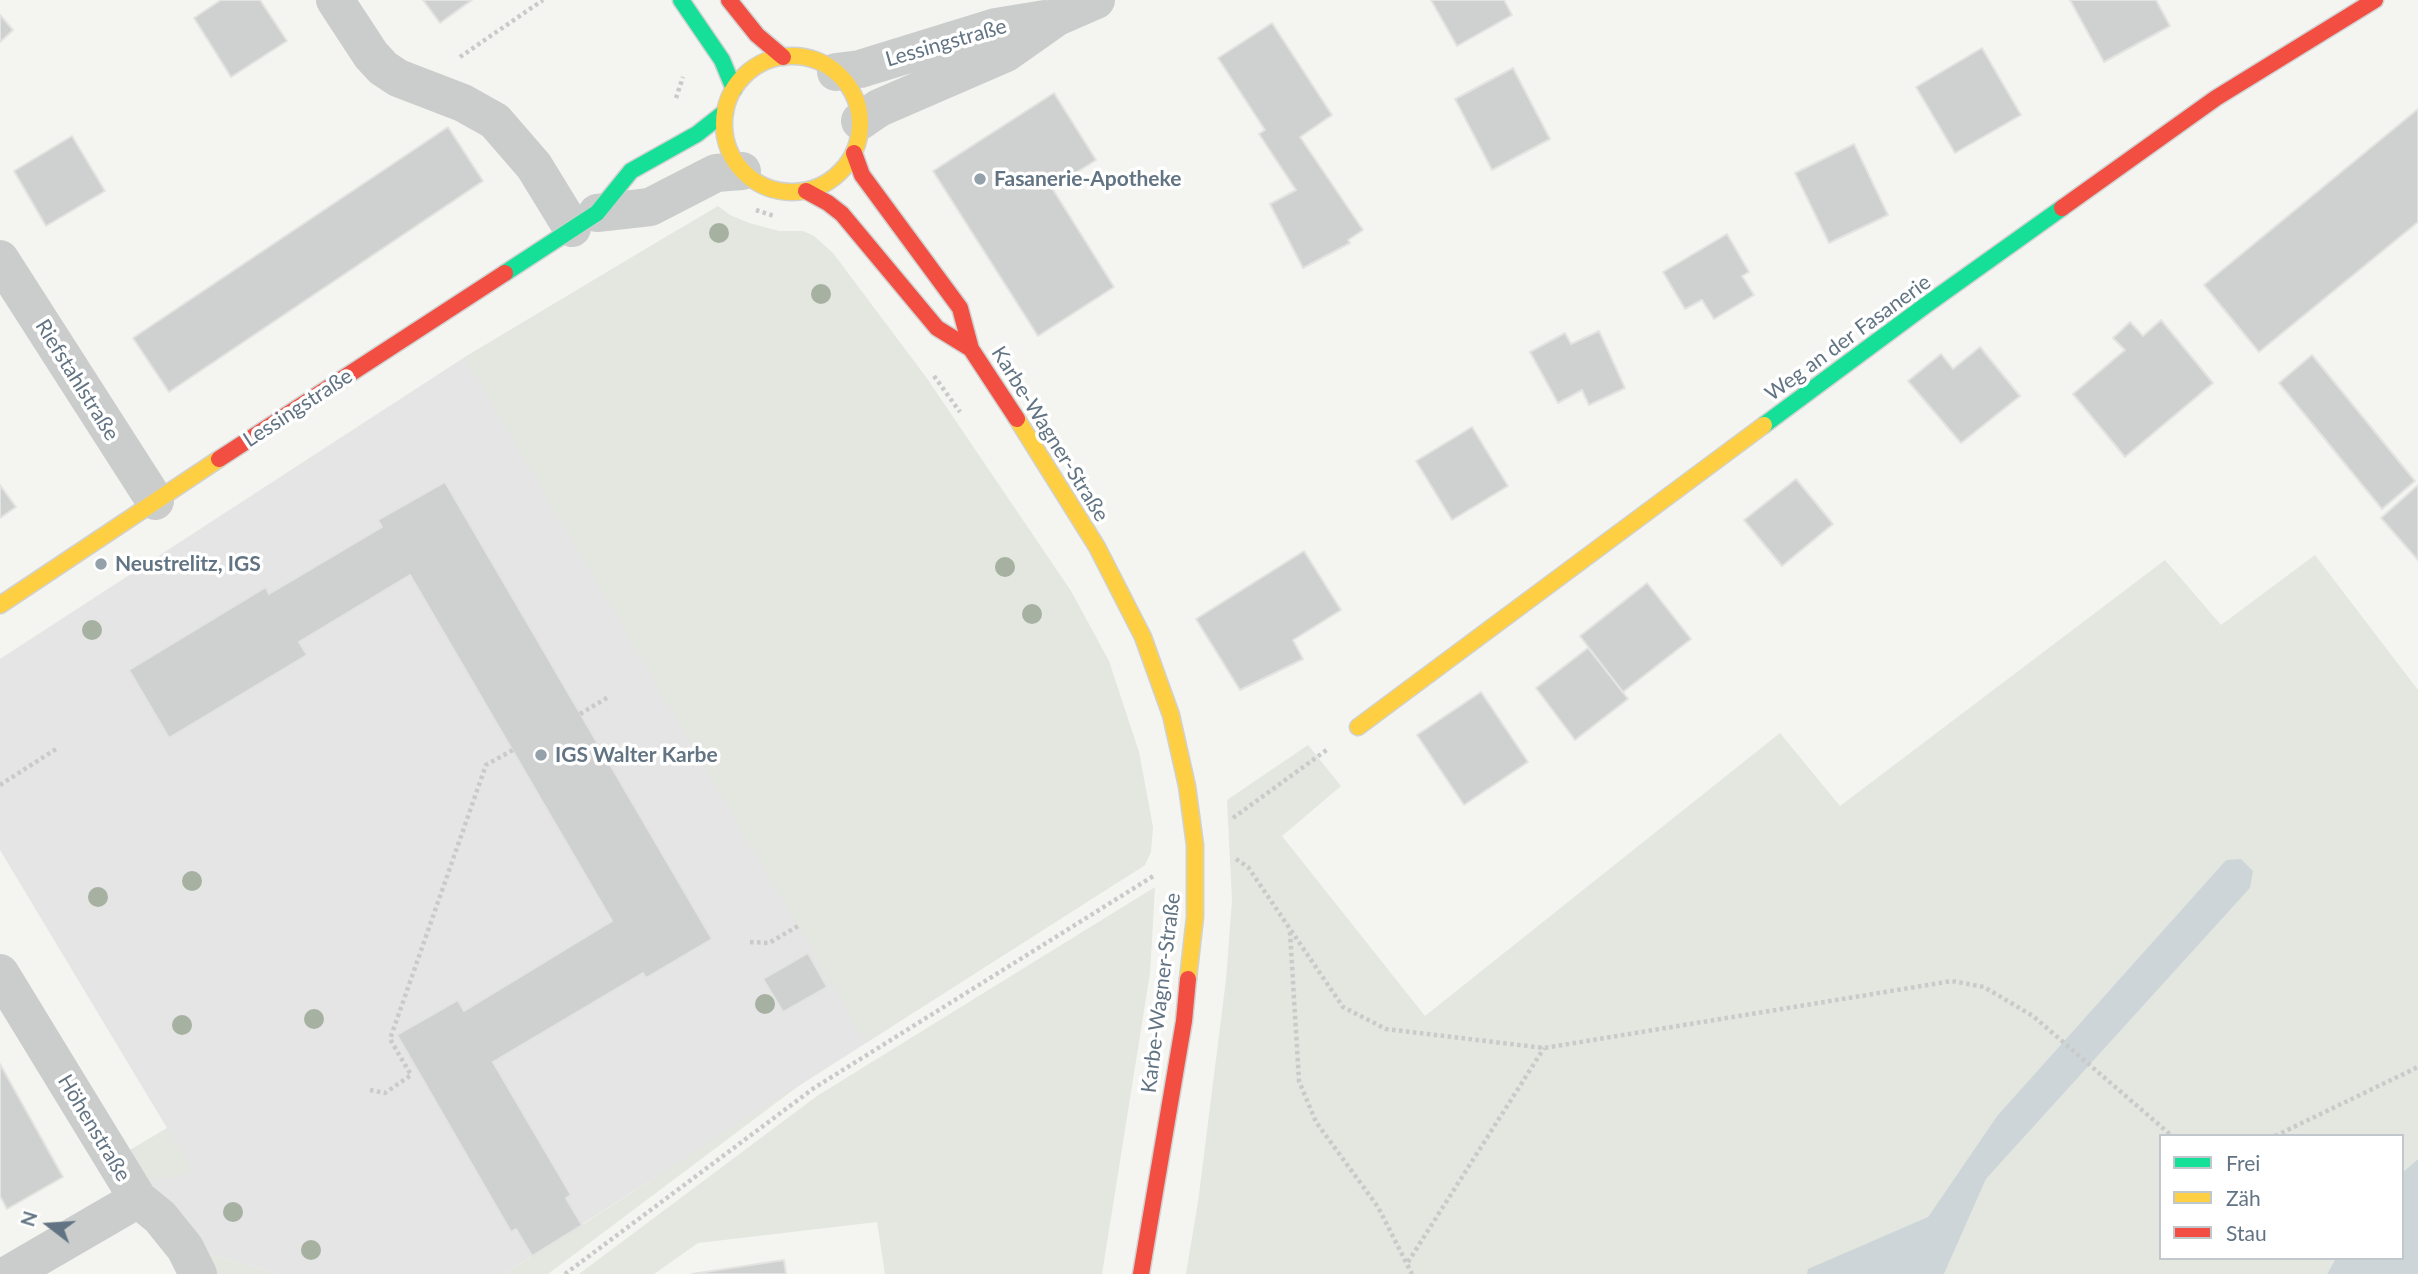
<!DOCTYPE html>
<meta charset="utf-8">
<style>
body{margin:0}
#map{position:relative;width:2418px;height:1274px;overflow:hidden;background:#f4f4f1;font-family:Lato,sans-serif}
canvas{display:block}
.legend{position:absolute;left:2159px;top:1134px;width:245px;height:126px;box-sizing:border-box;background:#fff;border:2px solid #c0c7cd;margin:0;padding:9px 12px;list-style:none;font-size:21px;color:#627483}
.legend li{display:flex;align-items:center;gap:14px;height:35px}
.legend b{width:35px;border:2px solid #c0c7cd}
.north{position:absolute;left:14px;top:1190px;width:70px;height:70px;-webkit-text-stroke:5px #fff;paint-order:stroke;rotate:287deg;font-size:19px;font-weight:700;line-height:28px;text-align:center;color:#627483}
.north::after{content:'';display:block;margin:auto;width:24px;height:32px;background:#627483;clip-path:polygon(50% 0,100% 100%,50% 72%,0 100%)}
</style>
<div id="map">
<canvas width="2418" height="1274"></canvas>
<ul class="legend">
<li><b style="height:9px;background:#16e098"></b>Frei</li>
<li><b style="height:9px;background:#ffcf43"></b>Zäh</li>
<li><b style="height:9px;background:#f24e42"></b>Stau</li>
</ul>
<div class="north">N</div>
</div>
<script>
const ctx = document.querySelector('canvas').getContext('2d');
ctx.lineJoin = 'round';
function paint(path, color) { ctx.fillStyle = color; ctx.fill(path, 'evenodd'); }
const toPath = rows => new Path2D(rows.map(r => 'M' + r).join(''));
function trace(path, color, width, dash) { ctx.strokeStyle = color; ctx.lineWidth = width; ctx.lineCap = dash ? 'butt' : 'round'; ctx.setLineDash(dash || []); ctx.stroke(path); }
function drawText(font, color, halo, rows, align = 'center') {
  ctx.font = font + ' Lato,sans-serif'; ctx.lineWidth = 7; ctx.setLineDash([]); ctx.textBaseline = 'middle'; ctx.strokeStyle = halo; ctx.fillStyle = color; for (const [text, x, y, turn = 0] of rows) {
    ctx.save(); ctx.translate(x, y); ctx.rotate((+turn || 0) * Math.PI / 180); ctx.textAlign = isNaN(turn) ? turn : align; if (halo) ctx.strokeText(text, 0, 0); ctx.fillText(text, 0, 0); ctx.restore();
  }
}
const built = toPath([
 [679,229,1145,865,504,1274,281,1274,206,1254,147,1180,130,1150,167,1128,0,850,0,659,465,357]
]);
const green = toPath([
 [718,206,730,215,749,223,779,231,803,231,814,236,833,253,926,377,1071,591,1109,661,1139,752,1153,827,1151,852,1145,865,866,1042,465,357],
 [2315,555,2418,690,2418,1159,2402,1173,2402,1136,2161,1136,2161,1258,2336,1258,2327,1274,1944,1274,1986,1179,2250,888,2226,860,1997,1116,1928,1217,1875,1274,1186,1274,1198,1202,1226,980,1232,900,1227,800,1308,745,1341,786,1282,836,1425,1016,1780,733,1840,806,2165,560,2221,625],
 [1155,887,1150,973,1102,1274,885,1274,877,1222,698,1243,654,1274,579,1274,817,1096],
 [809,1078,548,1274,504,1274,582,1225],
 [167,1129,191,1170,174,1178,147,1180,130,1150],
 [206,1254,281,1274,216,1274]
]);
const water = toPath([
 [2241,859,2253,871,2250,888,1986,1179,1944,1274,1807,1274,1808,1269,1928,1217,1997,1116,2226,860],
 [2418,1159,2418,1274,2327,1274,2336,1258,2402,1258,2402,1173]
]);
const building = toPath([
 [221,0,260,0,287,41,231,77,194,18,221,0],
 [423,0,472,0,440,23,423,0],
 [1431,0,1504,0,1512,15,1457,46,1431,0],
 [2070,0,2156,0,2170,26,2104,62,2070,0],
 [0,15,13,30,0,42,0,15],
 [1272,23,1332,115,1300,137,1363,230,1348,240,1350,243,1303,268,1270,204,1296,190,1259,134,1265,130,1218,58,1272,23],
 [1982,48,2021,115,1955,153,1916,87,1982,48],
 [1513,68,1550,139,1492,170,1455,99,1513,68],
 [1054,93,1096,160,1052,188,1114,287,1038,336,933,171,1054,93],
 [2418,109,2418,222,2259,352,2204,285,2418,109],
 [448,127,483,181,169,392,133,338,448,127],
 [72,136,105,191,46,226,14,171,72,136],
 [1854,144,1888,215,1829,243,1795,173,1854,144],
 [1727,234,1749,272,1742,276,1754,295,1714,319,1702,300,1685,309,1663,272,1727,234],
 [2161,320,2213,383,2125,457,2073,394,2125,350,2113,338,2130,322,2143,336,2161,320],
 [1599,331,1625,388,1589,405,1582,390,1558,403,1530,352,1565,333,1571,344,1599,331],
 [1980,347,2020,396,1961,443,1908,381,1941,354,1953,369,1980,347],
 [2312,355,2415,481,2382,509,2279,383,2312,355],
 [1472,427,1508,486,1452,520,1416,461,1472,427],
 [1796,479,1833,524,1782,566,1744,520,1796,479],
 [445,482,712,939,646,978,643,973,493,1062,571,1195,566,1198,582,1225,532,1256,516,1229,511,1232,397,1035,458,1000,464,1011,612,921,410,575,299,642,307,655,169,738,129,670,266,587,269,594,382,527,378,520,445,482],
 [0,485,16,507,0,518,0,485],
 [2418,485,2418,560,2381,518,2418,485],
 [1304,551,1341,610,1293,640,1303,659,1240,690,1196,619,1304,551],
 [1647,583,1691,639,1623,692,1580,636,1647,583],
 [1588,648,1628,699,1575,740,1536,688,1588,648],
 [1481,692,1528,762,1464,805,1417,735,1481,692],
 [808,953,827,987,783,1012,763,979,808,953],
 [0,1064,63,1177,7,1209,0,1196,0,1064],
 [784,1260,786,1274,692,1274,784,1260]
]);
const path = toPath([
 [460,57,543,0],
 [676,98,683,77],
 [756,210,774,216],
 [934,376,960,412],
 [580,714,610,696],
 [0,785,56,749],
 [1233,818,1328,749],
 [1236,859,1248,867,1343,1007,1386,1029,1544,1048,1952,981,1984,987,2033,1016,2172,1136],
 [1290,932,1299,1081,1316,1122,1378,1207,1412,1274],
 [750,942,769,943,798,926],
 [370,1090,385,1093,411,1075,390,1039,486,765,513,750],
 [2275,1136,2418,1067],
 [1408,1262,1544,1048],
 [565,1274,814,1088,1155,875]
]);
const street = toPath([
 [335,0,371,55,383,68,398,78,463,103,495,121,534,166,572,228],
 [836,72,860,69,996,27,1045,19],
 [860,121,879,108,1006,53,1057,17,1096,0],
 [597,213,650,207,716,173,742,171],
 [0,259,155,501],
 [0,973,138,1199,160,1217,185,1248,198,1274],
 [9,1274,138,1199]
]);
const fast = toPath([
 [681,0,722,60,734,89],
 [505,273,597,213,631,171,697,134,725,112],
 [1764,425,1926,305,2062,208]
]);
const slow = toPath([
 '724 124a68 68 0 1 1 136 0a68 68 0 1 1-136 0Z',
 [1017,419,1097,547,1143,637,1171,715,1187,786,1195,845,1195,917,1188,979],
 [0,605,219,459],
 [1358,727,1764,425]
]);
const jam = toPath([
 [729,0,757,35,783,57],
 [854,153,862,175,960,308,971,349,1017,419],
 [806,191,828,203,842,214,937,328,971,349],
 [2062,208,2216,98,2375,0],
 [219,459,505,273],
 [1141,1274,1184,1021,1188,979]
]);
const trees = [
 [719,233],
 [821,294],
 [1005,567],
 [1032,614],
 [92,630],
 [192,881],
 [98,897],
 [765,1004],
 [314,1019],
 [182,1025],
 [233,1212],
 [311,1250]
];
const markers = [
 [980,179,7,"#95a1aa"],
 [101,564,7,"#95a1aa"],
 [541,755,7,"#95a1aa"]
];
const streetNames = [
 ["Lessingstraße",946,43,-16],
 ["Weg an der Fasanerie",1848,338,-36],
 ["Riefstahlstraße",77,380,58],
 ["Lessingstraße",298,408,-33],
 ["Karbe-Wagner-Straße",1050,434,58],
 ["Karbe-Wagner-Straße",1161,993,-83],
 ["Höhenstraße",94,1128,59]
];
const poiNames = [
 ["Fasanerie-Apotheke",994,179],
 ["Neustrelitz, IGS",115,564],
 ["IGS Walter Karbe",555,755]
];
paint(built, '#e4e5e4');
paint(green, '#e3e7df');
paint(water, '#cdd5d8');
paint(building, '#cfd0d0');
trace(building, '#e3e3e1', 2);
trace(fast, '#d0d2d1', 19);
trace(slow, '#d0d2d1', 19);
trace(jam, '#d0d2d1', 19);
trace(path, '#c9caca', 4.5, [3.5, 3.5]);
trace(street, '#cbcdcd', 38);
trace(fast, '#16e098', 16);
trace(slow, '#ffcf43', 16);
trace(jam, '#f24e42', 16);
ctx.fillStyle = '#a6b1a2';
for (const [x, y] of trees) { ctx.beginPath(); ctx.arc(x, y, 10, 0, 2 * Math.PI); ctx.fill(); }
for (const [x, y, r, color] of markers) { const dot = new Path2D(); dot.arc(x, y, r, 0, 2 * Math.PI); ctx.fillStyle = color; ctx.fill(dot); trace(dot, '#fff', 2.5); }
drawText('21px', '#627483', '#fff', streetNames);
drawText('bold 21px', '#627483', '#fff', poiNames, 'left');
</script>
